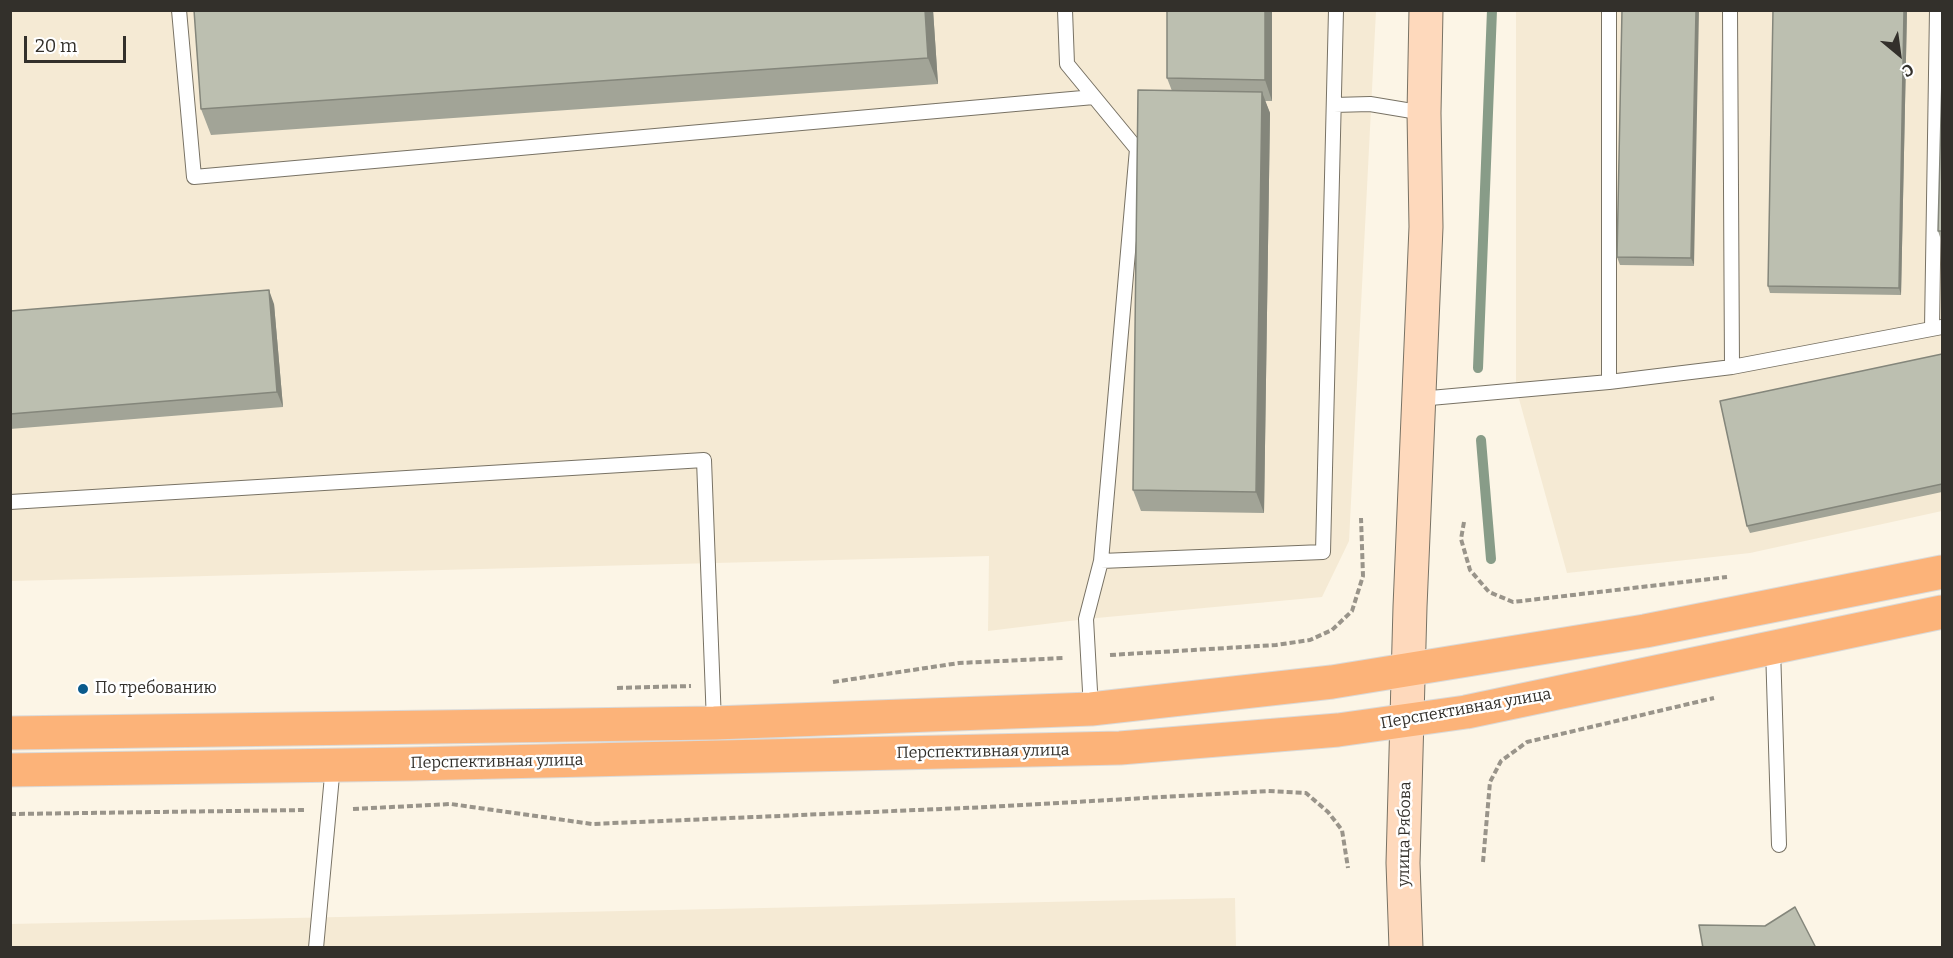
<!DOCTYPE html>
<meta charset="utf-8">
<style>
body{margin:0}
#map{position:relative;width:1953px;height:958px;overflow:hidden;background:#fcf5e6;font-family:Bitter,serif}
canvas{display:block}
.frame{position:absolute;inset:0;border:12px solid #33302b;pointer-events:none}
.north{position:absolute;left:1869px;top:24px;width:60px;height:60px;-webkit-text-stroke:4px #fff;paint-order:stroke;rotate:151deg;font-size:16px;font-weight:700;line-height:24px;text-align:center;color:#33302b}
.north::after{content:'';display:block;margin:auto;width:21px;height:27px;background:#33302b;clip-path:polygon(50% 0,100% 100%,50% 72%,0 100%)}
.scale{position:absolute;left:24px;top:36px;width:102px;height:27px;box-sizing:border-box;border:3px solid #33302b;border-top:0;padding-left:8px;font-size:18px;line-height:21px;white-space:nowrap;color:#33302b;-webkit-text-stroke:4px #fff;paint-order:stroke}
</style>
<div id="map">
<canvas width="1953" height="958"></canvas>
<div class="frame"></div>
<div class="north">С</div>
<div class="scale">20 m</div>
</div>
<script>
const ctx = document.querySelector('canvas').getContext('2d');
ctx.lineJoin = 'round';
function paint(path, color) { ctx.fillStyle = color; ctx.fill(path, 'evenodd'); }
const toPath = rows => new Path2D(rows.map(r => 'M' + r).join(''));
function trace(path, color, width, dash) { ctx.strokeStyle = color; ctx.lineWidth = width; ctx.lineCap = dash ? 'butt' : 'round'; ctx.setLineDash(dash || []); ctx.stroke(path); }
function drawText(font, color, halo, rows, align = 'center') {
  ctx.font = font + ' Bitter,serif'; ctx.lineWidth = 5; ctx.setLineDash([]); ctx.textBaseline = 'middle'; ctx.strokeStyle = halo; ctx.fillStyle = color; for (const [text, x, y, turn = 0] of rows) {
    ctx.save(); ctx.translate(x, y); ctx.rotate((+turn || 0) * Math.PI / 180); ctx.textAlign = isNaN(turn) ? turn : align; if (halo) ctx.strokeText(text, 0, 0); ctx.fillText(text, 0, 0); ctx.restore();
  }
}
const built = toPath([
 [11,11,1376,11,1349,541,1322,597,1086,619,988,631,989,556,11,581],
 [1516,11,1942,11,1942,511,1750,553,1567,573,1516,388],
 [1235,898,1236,947,11,948,10,924]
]);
const stream = toPath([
 [1478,368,1492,10],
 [1481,440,1491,559]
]);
const path = toPath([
 [1464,522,1461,539,1470,570,1489,592,1513,602,1727,577],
 [1110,655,1276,645,1310,640,1332,630,1352,611,1363,576,1361,518],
 [833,682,959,663,1064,658],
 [617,688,691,686],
 [353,809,451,804,592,824,987,807,1268,791,1306,793,1328,812,1342,830,1348,868],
 [10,814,307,810],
 [1483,862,1490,782,1501,761,1527,742,1714,698]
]);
const lane = toPath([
 [179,10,194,177,1094,97],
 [1065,10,1067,64,1137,149,1101,561],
 [1609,10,1609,382],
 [1730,10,1732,367],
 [1334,105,1370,104,1424,113],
 [1932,328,1937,10],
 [1419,399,1609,382,1732,367,1942,327],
 [10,502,704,460,714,723],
 [1773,648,1779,845],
 [1091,709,1086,619,1101,561,1323,552,1336,10],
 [316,948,333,765]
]);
const secondary = toPath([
 [1406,948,1403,863,1410,607,1426,227,1424,113,1426,10]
]);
const primary = toPath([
 [10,733,714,723,1091,709,1332,682,1645,631,1942,572],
 [10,770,410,764,1120,748,1338,730,1466,712,1942,612]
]);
const wall = toPath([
 [194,10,933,10,938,84,211,135,201,109],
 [1272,10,1272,101,1265,101,1270,113,1264,513,1141,511,1133,490,1172,91,1167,78],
 [1622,10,1694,266,1620,265,1617,257],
 [1907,10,1901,295,1770,293,1768,286],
 [1942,78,1942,243,1938,231],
 [274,304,283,407,10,429,10,311],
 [1942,354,1942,492,1750,533,1747,526]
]);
const shadedWall = toPath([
 [925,10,933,10,938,84,928,58],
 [1265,10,1272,10,1272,101,1265,80],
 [1696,10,1699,10,1694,266,1691,258],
 [1904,10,1907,10,1901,295,1899,288],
 [1262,92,1270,113,1264,513,1256,492],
 [269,290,274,304,283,407,277,392]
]);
const building = toPath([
 [194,10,925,10,928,58,201,109,194,10],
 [1167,10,1265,10,1265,80,1167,78,1167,10],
 [1622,10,1696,10,1691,258,1617,257,1622,10],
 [1773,10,1904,10,1899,288,1768,286,1773,10],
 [1942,78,1942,231,1938,231,1942,78],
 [1138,90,1262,92,1256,492,1133,490,1138,90],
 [269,290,277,392,10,414,10,311,269,290],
 [1942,354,1942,484,1747,526,1720,401,1942,354],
 [1795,907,1816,948,1703,948,1699,925,1765,926,1795,907]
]);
const markers = [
 [83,689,6,"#0a5a8c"]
];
const poiNames = [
 ["По требованию",95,689]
];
const streetNames = [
 ["Перспективная улица",1466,709,-10],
 ["Перспективная улица",983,752,-1],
 ["Перспективная улица",497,762,-1],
 ["улица Рябова",1405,834,-89]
];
paint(built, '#f5ead4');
trace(stream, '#889c88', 10);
trace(lane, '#787264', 16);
trace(secondary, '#787264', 35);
trace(primary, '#dadad9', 35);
trace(path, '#99948a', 4, [6, 3]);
trace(lane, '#fff', 14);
trace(secondary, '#fed9bc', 33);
trace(primary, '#fcb379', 33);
paint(wall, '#a2a497');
paint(shadedWall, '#84867b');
paint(building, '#bcbfb0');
trace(building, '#84867b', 1.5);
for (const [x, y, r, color] of markers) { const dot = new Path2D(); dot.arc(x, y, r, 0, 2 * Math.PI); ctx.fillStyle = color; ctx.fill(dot); trace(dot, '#fff', 2); }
drawText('16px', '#33302b', '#fff', poiNames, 'left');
drawText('16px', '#33302b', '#fff', streetNames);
</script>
